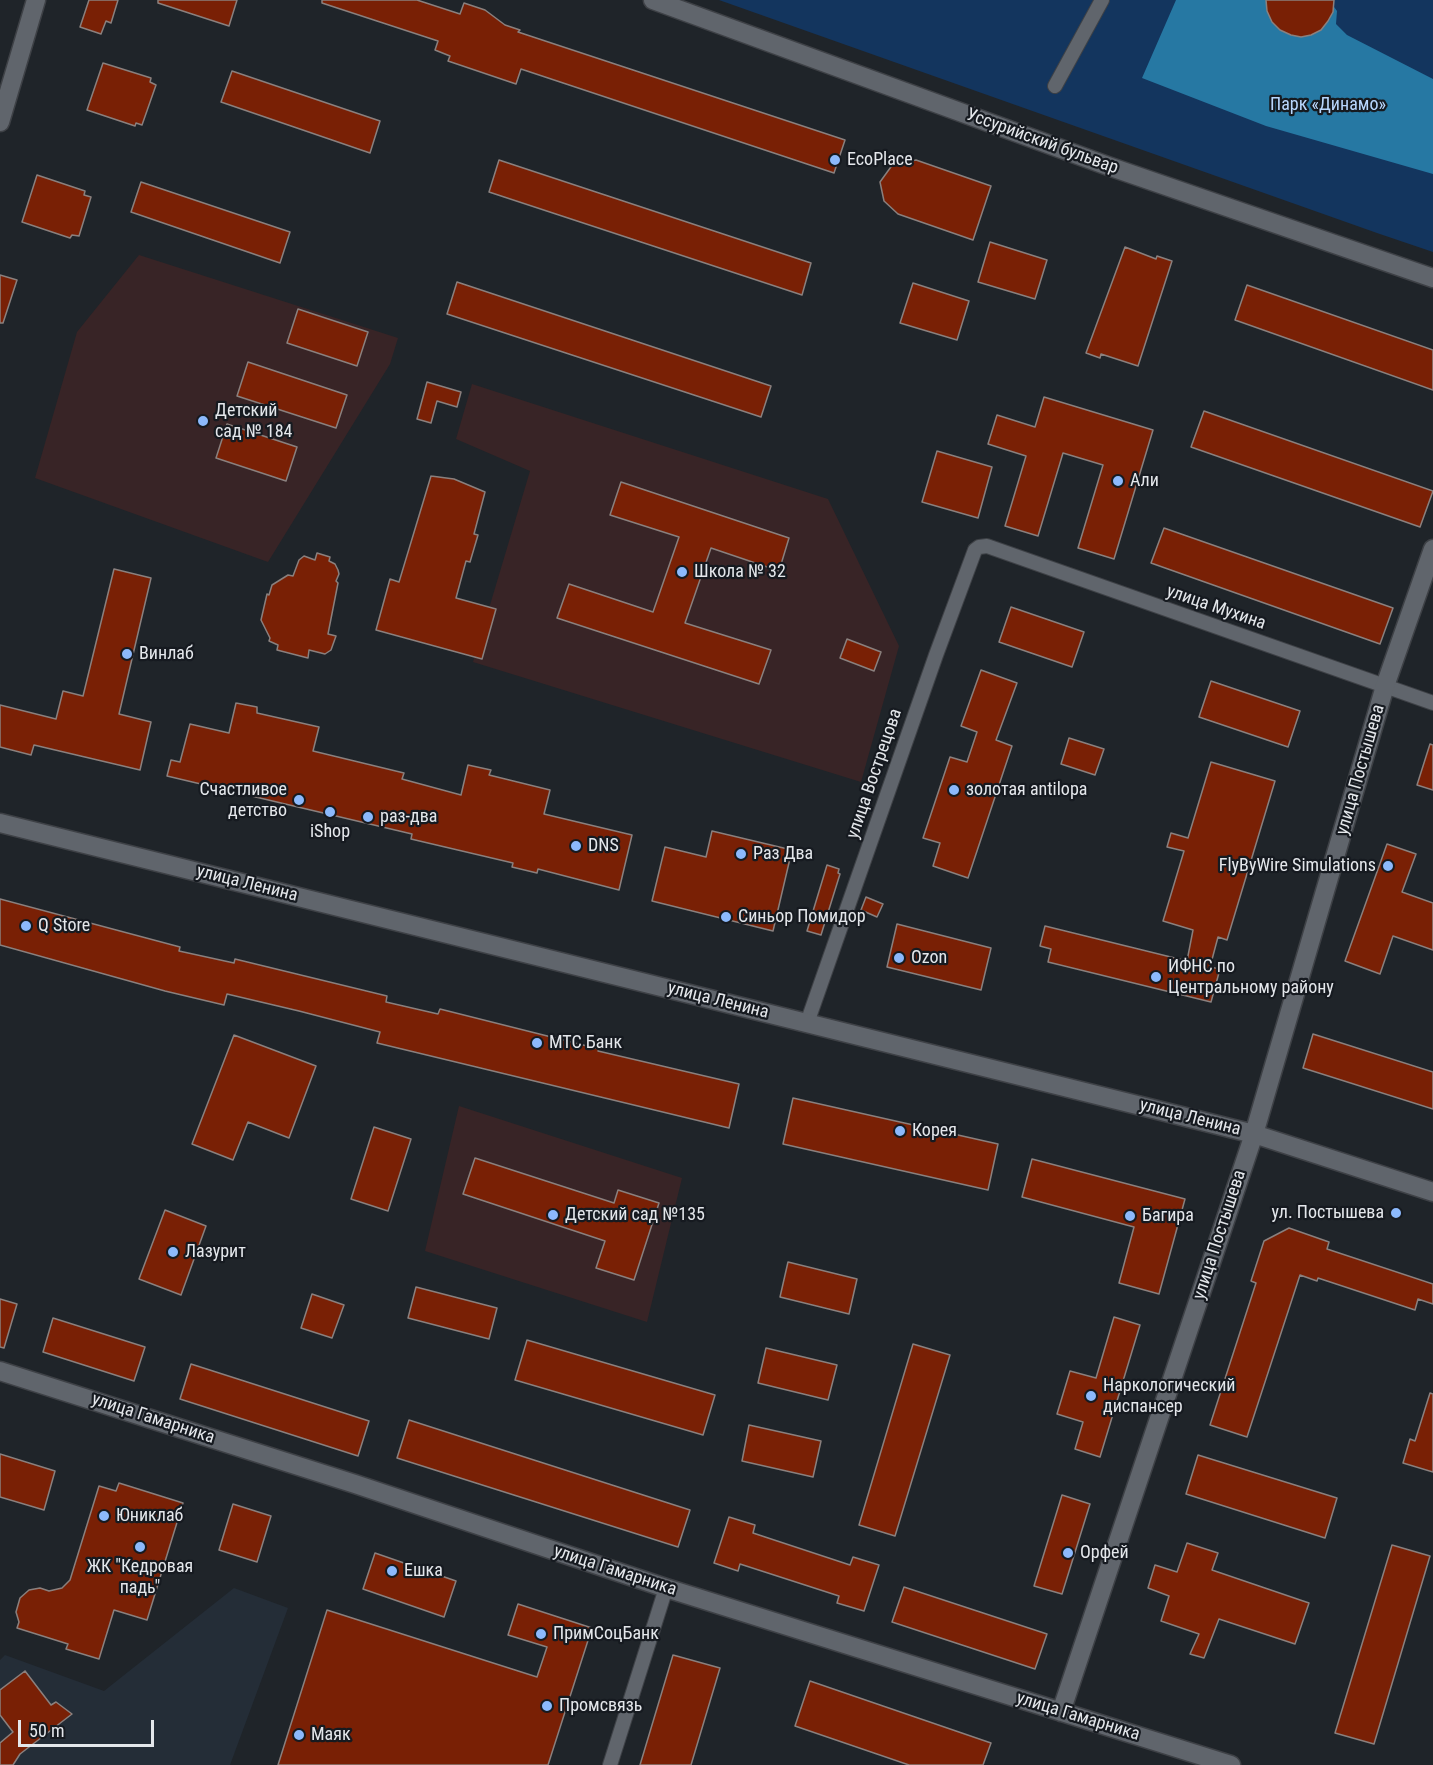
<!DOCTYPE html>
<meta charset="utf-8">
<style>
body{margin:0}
#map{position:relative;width:1433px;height:1765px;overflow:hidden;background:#1f2429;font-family:"Roboto Condensed",sans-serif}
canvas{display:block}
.scale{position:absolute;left:18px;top:1720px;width:136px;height:27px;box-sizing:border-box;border:3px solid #e4e7eb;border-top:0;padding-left:8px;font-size:18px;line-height:21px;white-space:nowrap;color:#e4e7eb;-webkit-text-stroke:4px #161a20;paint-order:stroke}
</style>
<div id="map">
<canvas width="1433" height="1765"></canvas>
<div class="scale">50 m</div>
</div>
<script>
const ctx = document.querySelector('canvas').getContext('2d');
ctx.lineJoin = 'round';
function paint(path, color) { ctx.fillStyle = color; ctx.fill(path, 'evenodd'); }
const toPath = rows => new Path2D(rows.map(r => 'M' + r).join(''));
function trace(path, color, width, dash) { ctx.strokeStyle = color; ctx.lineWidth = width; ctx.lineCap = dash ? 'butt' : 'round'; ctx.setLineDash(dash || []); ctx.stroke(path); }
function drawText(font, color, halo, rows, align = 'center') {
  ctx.font = font + ' "Roboto Condensed",sans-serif'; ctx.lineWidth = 4.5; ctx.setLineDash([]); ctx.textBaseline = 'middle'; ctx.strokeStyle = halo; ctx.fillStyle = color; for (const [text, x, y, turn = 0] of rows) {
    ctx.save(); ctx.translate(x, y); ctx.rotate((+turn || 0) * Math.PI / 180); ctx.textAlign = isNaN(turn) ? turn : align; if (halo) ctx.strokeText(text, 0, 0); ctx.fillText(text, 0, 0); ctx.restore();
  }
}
const built = toPath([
 [234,1588,288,1608,230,1765,0,1765,0,1660,5,1655,104,1691]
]);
const education = toPath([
 [139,255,398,338,390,364,268,562,35,478,77,332],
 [472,384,828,499,899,646,861,782,473,662,530,471,456,439],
 [459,1106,682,1178,647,1322,425,1251]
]);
const green = toPath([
 [719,0,1433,0,1433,252,1377,233]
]);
const water = toPath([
 [1176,0,1329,0,1337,11,1336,24,1347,35,1433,79,1433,174,1266,126,1142,78]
]);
const building = toPath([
 [89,0,118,0,111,23,106,21,101,34,80,27,89,0],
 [158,0,237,0,229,26,158,3,158,0],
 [322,0,417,0,460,14,464,3,485,10,505,25,520,30,518,32,845,140,834,173,521,69,516,84,448,61,450,56,435,50,438,41,322,3,322,0],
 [1266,0,1334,0,1333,12,1328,21,1321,30,1311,35,1301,37,1291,35,1280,30,1272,22,1267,11,1266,0],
 [103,63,151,78,150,82,156,85,142,125,136,123,135,126,87,110,103,63],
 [232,71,380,121,370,153,221,102,232,71],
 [499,160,811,263,802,295,489,192,499,160],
 [916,160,991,186,973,240,898,214,884,201,880,182,893,164,916,160],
 [37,175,85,191,84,195,91,197,79,236,72,235,70,238,22,222,37,175],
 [141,182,290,232,280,263,131,212,141,182],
 [990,242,1047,260,1035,299,978,282,990,242],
 [1125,247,1156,259,1157,256,1172,261,1138,366,1101,354,1100,358,1086,353,1125,247],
 [0,275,17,280,3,323,0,323,0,275],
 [457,282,771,386,761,417,447,314,457,282],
 [913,283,969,301,957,340,900,323,913,283],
 [1247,285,1433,350,1433,390,1235,320,1247,285],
 [298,309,368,332,357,366,287,343,298,309],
 [248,362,347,395,336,428,237,396,248,362],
 [427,382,461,392,457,407,437,401,431,423,417,419,427,382],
 [1044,397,1153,430,1114,559,1078,548,1103,465,1063,453,1038,536,1005,526,1026,456,988,444,997,415,1035,427,1044,397],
 [1204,411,1433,491,1420,527,1191,447,1204,411],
 [227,424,297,447,286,481,216,458,227,424],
 [937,451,992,467,978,518,922,502,937,451],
 [431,476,454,479,485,492,474,534,478,535,470,562,466,561,456,598,496,609,482,659,376,630,390,579,399,582,431,476],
 [621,482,789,538,779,571,711,548,685,623,771,650,759,684,557,618,569,584,653,612,679,537,610,515,621,482],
 [1164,528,1393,608,1380,644,1151,563,1164,528],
 [317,553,330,557,329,561,335,564,338,570,339,574,336,581,338,583,328,634,336,636,331,650,325,654,309,650,308,658,277,650,278,645,269,641,270,638,261,620,267,594,269,595,272,585,288,575,293,576,299,560,304,556,315,560,317,553],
 [114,569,151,578,119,714,151,722,140,770,34,745,31,755,0,747,0,705,56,719,63,691,83,696,114,569],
 [1011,607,1084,632,1072,667,999,642,1011,607],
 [847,639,881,652,874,671,840,658,847,639],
 [981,670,1017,683,996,740,1012,746,968,878,933,866,940,843,923,838,950,757,967,762,977,732,961,726,981,670],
 [1211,681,1300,711,1288,747,1199,717,1211,681],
 [236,703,257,707,257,713,319,727,313,751,404,773,402,779,461,795,468,765,491,770,489,775,550,790,544,814,632,835,619,890,538,869,537,873,512,867,513,863,411,839,412,834,167,776,171,760,180,762,190,724,229,733,236,703],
 [1069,738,1104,749,1095,775,1061,764,1069,738],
 [1430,744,1433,745,1433,790,1417,785,1430,744],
 [1211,762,1275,781,1227,940,1218,937,1210,967,1220,969,1211,1002,1048,962,1051,949,1040,946,1045,926,1187,961,1193,930,1163,921,1184,851,1167,847,1171,833,1188,838,1211,762],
 [712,831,792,850,773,931,652,901,665,847,706,857,712,831],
 [1387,844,1416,854,1402,892,1433,903,1433,950,1393,936,1380,974,1345,961,1387,844],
 [827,865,839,869,838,873,840,874,821,935,807,931,827,865],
 [866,897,883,904,877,917,861,910,866,897],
 [0,899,180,947,179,951,234,963,235,959,387,996,386,1002,438,1014,440,1009,599,1049,598,1051,739,1084,729,1128,377,1043,380,1032,299,1011,227,994,224,1005,165,991,0,945,0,899],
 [897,924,991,948,981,990,887,967,897,924],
 [1313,1034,1433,1072,1433,1109,1303,1068,1313,1034],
 [234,1035,316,1066,289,1138,248,1122,233,1160,192,1144,234,1035],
 [793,1098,998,1144,988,1190,783,1144,793,1098],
 [374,1127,411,1139,388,1211,351,1199,374,1127],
 [475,1158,614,1203,618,1190,659,1203,634,1280,596,1268,605,1241,463,1194,475,1158],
 [1032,1159,1185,1199,1159,1294,1119,1283,1134,1227,1022,1197,1032,1159],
 [165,1210,206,1226,181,1295,139,1279,165,1210],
 [1289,1228,1329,1242,1327,1249,1433,1284,1433,1304,1418,1299,1415,1310,1318,1278,1317,1281,1300,1275,1247,1437,1210,1425,1256,1283,1251,1281,1264,1241,1289,1228],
 [788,1262,857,1279,849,1314,780,1297,788,1262],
 [416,1287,497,1308,489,1339,408,1318,416,1287],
 [312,1294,344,1305,332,1338,301,1328,312,1294],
 [0,1299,17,1304,4,1348,0,1347,0,1299],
 [1114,1317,1140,1325,1100,1457,1075,1449,1083,1422,1057,1414,1070,1371,1096,1378,1114,1317],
 [53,1318,145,1347,134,1381,43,1352,53,1318],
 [527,1340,715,1395,703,1435,515,1380,527,1340],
 [913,1344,950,1355,895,1536,859,1525,913,1344],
 [766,1348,837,1365,828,1400,758,1383,766,1348],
 [191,1364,369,1421,358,1456,180,1399,191,1364],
 [1430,1393,1433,1394,1433,1472,1403,1463,1410,1439,1415,1441,1430,1393],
 [409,1420,690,1510,678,1547,397,1458,409,1420],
 [749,1425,821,1441,813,1477,742,1461,749,1425],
 [0,1454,55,1471,44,1510,0,1497,0,1454],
 [1198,1455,1337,1498,1325,1538,1186,1494,1198,1455],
 [119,1483,183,1503,147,1620,114,1610,99,1659,66,1649,68,1644,17,1628,19,1622,16,1612,20,1598,29,1590,40,1588,49,1591,62,1588,70,1580,99,1486,116,1491,119,1483],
 [1062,1495,1090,1504,1062,1594,1034,1586,1062,1495],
 [233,1504,271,1516,257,1562,219,1550,233,1504],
 [729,1517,755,1525,753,1533,850,1565,853,1557,879,1565,864,1611,837,1603,839,1596,740,1564,738,1571,714,1563,729,1517],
 [1187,1543,1218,1553,1212,1570,1309,1603,1295,1644,1219,1619,1204,1658,1190,1654,1199,1634,1161,1621,1169,1596,1148,1588,1155,1565,1177,1572,1187,1543],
 [1392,1545,1430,1556,1374,1744,1335,1733,1392,1545],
 [375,1553,456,1581,444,1617,363,1589,375,1553],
 [904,1587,1047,1634,1035,1669,892,1622,904,1587],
 [518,1604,592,1628,548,1765,278,1765,327,1610,537,1677,547,1647,508,1635,518,1604],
 [673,1655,720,1668,691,1765,640,1765,673,1655],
 [25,1671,51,1705,56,1702,72,1714,20,1754,13,1765,0,1765,0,1743,13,1732,0,1715,0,1690,25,1671],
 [810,1681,991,1743,983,1765,909,1765,795,1726,810,1681]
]);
const street = toPath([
 [1055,86,1102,0],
 [807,1023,936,655,975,550,979,547,987,546,1433,703],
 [610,1765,666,1588]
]);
const secondary = toPath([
 [653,0,1108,166,1433,278],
 [0,122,36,0],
 [0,823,1254,1134,1433,1192],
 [0,1371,355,1484,666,1588,1231,1765],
 [1061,1712,1254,1134,1385,686,1433,549]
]);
const markers = [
 [835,160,6,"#8cb9fc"],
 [203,421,6,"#8cb9fc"],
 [1118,481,6,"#8cb9fc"],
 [682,572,6,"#8cb9fc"],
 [127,654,6,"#8cb9fc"],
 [954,790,6,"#8cb9fc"],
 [299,800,6,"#8cb9fc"],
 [330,812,6,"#8cb9fc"],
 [368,817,6,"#8cb9fc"],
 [576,846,6,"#8cb9fc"],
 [741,854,6,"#8cb9fc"],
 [1388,866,6,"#8cb9fc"],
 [726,917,6,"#8cb9fc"],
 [26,926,6,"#8cb9fc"],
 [899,958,6,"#8cb9fc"],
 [1156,977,6,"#8cb9fc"],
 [537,1043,6,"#8cb9fc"],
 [900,1131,6,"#8cb9fc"],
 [1396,1213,6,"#8cb9fc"],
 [553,1215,6,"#8cb9fc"],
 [1130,1216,6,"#8cb9fc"],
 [173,1252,6,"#8cb9fc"],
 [1091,1396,6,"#8cb9fc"],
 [104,1516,6,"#8cb9fc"],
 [140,1547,6,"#8cb9fc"],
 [1068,1553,6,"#8cb9fc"],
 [392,1571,6,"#8cb9fc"],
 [541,1634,6,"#8cb9fc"],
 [547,1706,6,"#8cb9fc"],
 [299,1735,6,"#8cb9fc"]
];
const parkNames = [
 ["Парк «Динамо»",1328,105]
];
const streetNames = [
 ["Уссурийский бульвар",1042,142,20],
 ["улица Мухина",1216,608,19],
 ["улица Постышева",1361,770,-74],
 ["улица Вострецова",875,774,-71],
 ["улица Ленина",247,884,14],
 ["улица Ленина",718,1001,14],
 ["улица Ленина",1190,1118,14],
 ["улица Постышева",1220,1235,-72],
 ["улица Гамарника",153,1419,18],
 ["улица Гамарника",615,1571,18],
 ["улица Гамарника",1078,1717,17]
];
const poiNames = [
 ["EcoPlace",847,160],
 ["Детский",215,411],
 ["сад № 184",215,432],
 ["Али",1130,481],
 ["Школа № 32",694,572],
 ["Винлаб",139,654],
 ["Счастливое",287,790,"right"],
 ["детство",287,811,"right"],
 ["золотая antilopa",966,790],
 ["раз-два",380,817],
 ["iShop",330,832,"center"],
 ["DNS",588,846],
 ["Раз Два",753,854],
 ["FlyByWire Simulations",1376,866,"right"],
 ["Синьор Помидор",738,917],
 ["Q Store",38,926],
 ["Ozon",911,958],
 ["ИФНС по",1168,967],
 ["Центральному району",1168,988],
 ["МТС Банк",549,1043],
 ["Корея",912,1131],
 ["ул. Постышева",1384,1213,"right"],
 ["Детский сад №135",565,1215],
 ["Багира",1142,1216],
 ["Лазурит",185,1252],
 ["Наркологический",1103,1386],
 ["диспансер",1103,1407],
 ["Юниклаб",116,1516],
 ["Орфей",1080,1553],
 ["ЖК \"Кедровая",140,1567,"center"],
 ["падь\"",140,1588,"center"],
 ["Ешка",404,1571],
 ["ПримСоцБанк",553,1634],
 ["Промсвязь",559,1706],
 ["Маяк",311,1735]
];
paint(built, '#242d37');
paint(education, '#382426');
paint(green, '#13355e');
paint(water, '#2678a3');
paint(building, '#792005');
trace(building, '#8a807e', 1.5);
trace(street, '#3e4146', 16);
trace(secondary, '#3e4146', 21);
trace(street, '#60656c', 14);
trace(secondary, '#60656c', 18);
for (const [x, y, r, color] of markers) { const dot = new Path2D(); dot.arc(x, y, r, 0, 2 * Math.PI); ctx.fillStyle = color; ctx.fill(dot); trace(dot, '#161a20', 2); }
drawText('18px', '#b9d7fe', '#161a20', parkNames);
drawText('18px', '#e4e7eb', '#161a20', streetNames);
drawText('18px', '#e4e7eb', '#161a20', poiNames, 'left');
</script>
